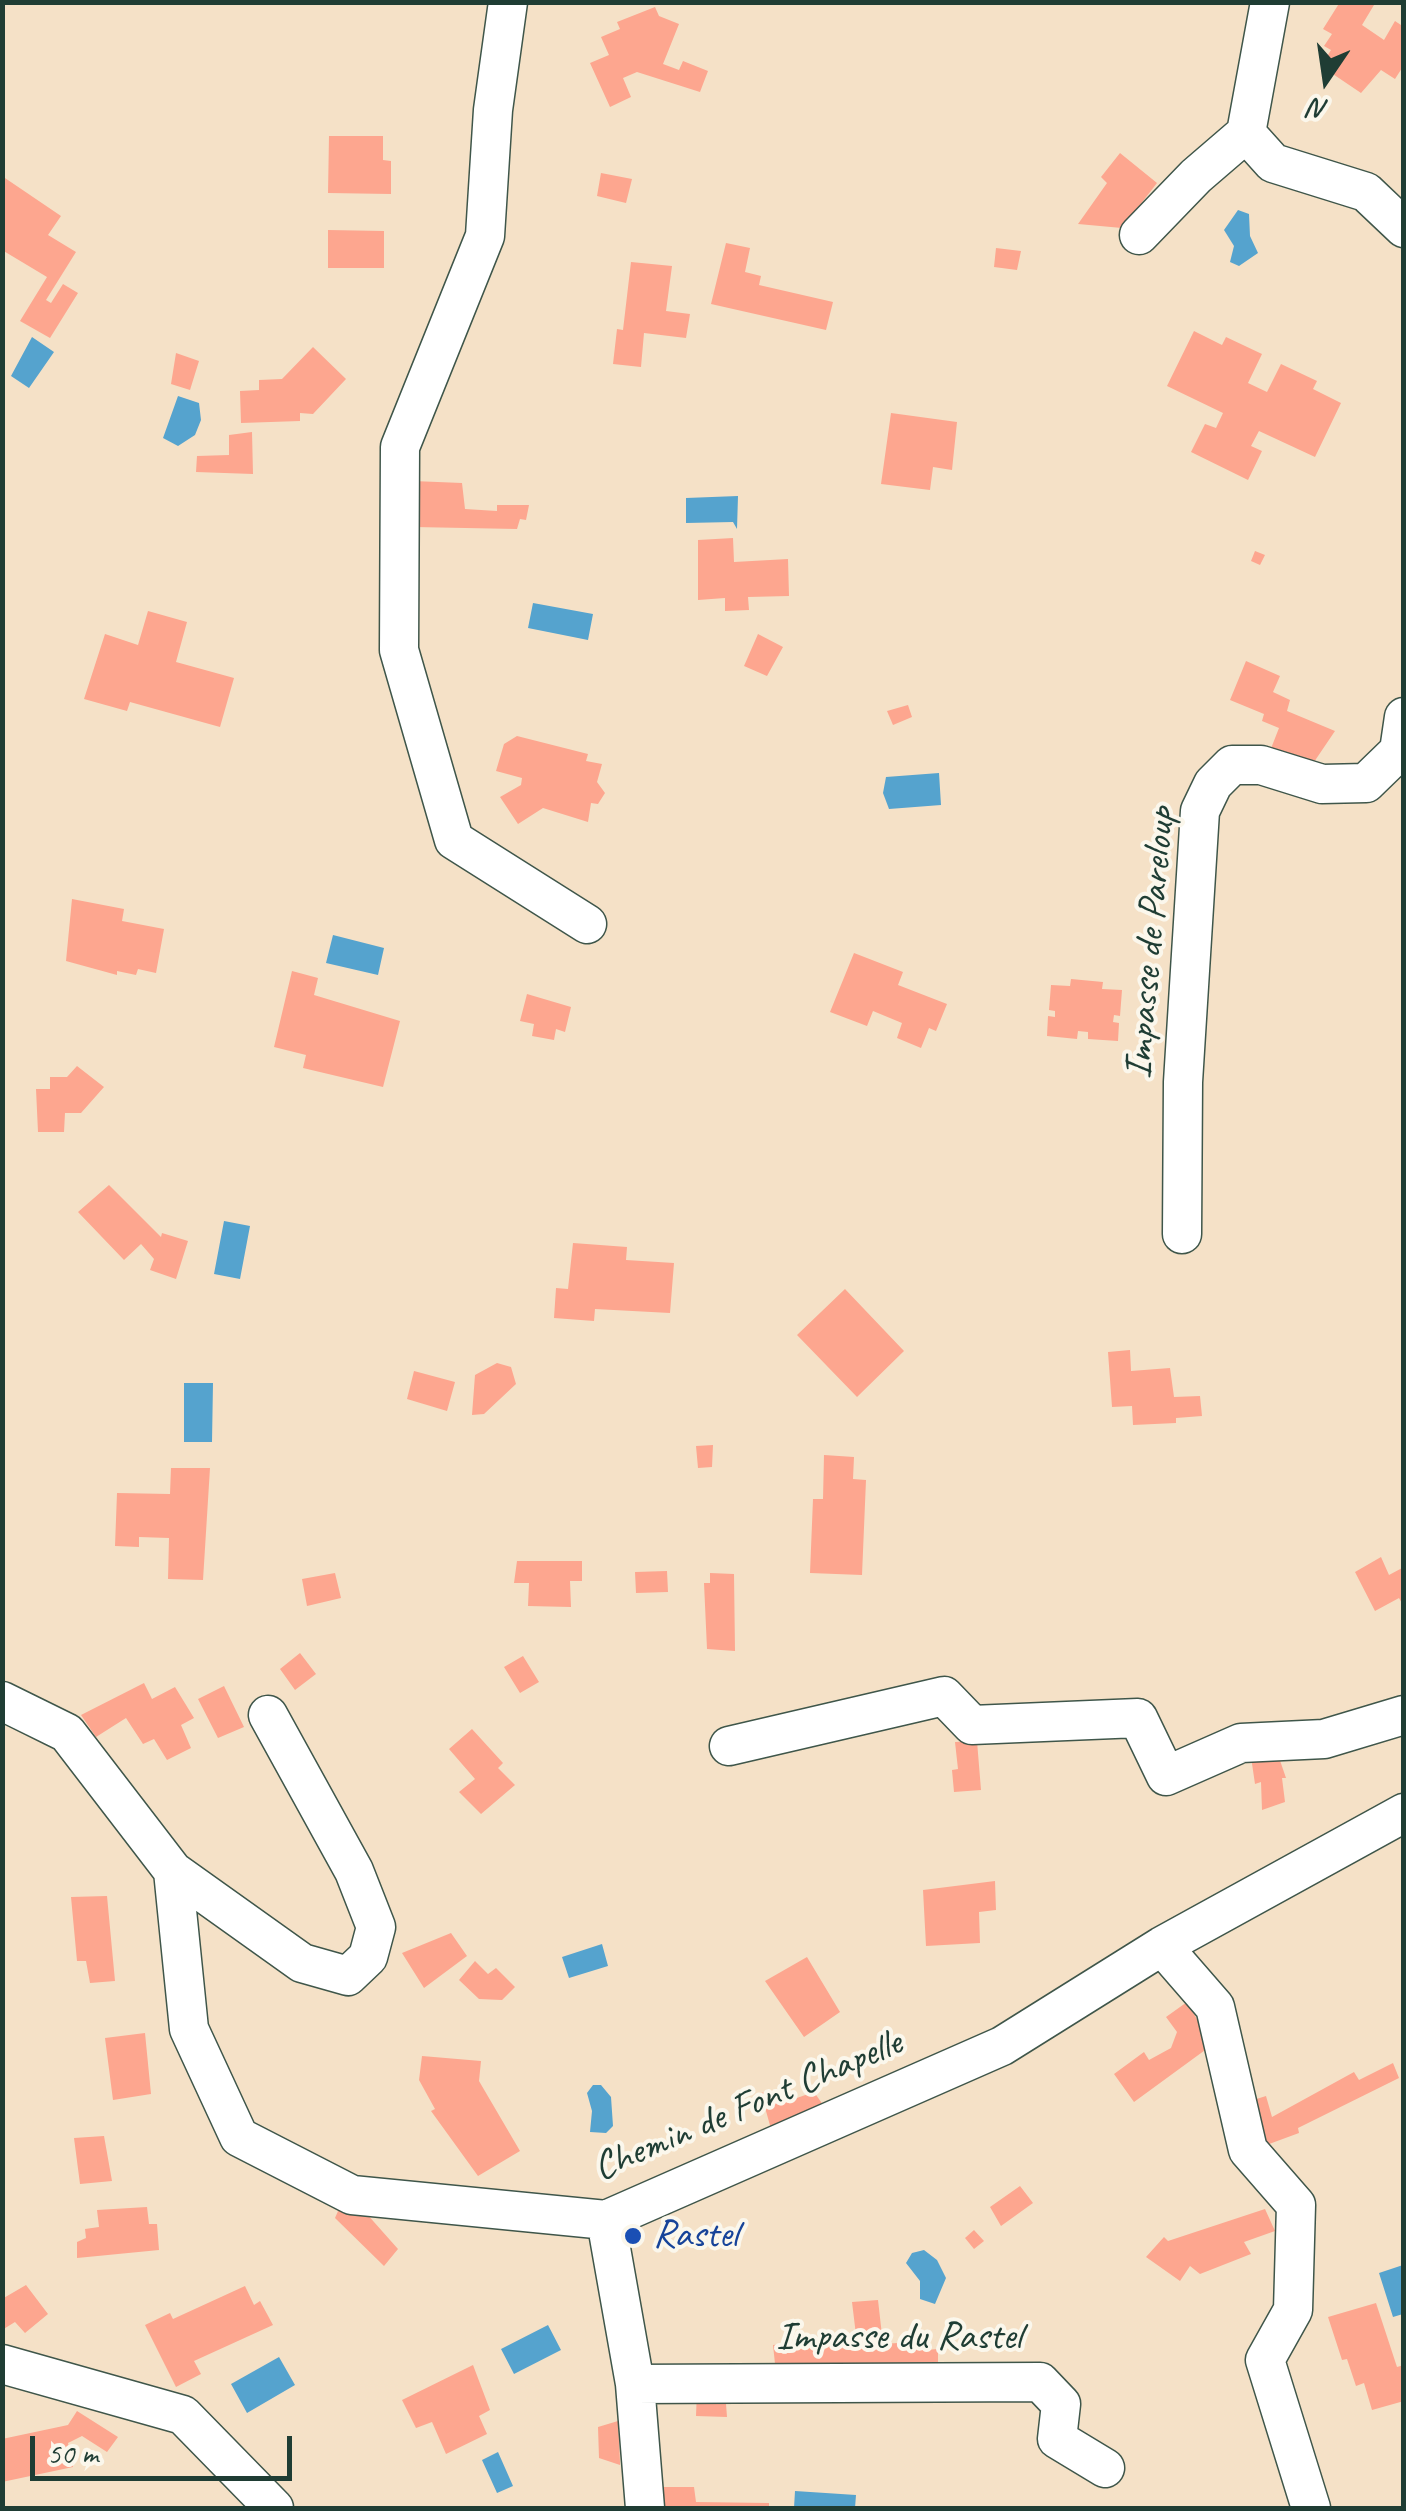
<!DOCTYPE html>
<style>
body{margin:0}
#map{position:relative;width:1406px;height:2511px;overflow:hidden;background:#f5e1c7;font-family:Caveat,sans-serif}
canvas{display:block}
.frame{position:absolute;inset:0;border:5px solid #1f3d34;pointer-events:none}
.north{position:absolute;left:1276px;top:30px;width:100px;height:100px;-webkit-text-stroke:8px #fbf7ec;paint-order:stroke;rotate:193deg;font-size:28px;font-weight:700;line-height:40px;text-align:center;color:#1f3d34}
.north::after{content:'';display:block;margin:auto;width:35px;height:45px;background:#1f3d34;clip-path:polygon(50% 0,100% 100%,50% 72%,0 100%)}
.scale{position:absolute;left:30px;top:2436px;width:262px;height:45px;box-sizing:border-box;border:5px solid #1f3d34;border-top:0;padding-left:12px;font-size:30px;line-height:35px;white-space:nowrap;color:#1f3d34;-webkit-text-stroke:8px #fbf7ec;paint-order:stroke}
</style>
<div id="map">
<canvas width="1406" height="2511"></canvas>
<div class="frame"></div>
<div class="north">N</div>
<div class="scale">50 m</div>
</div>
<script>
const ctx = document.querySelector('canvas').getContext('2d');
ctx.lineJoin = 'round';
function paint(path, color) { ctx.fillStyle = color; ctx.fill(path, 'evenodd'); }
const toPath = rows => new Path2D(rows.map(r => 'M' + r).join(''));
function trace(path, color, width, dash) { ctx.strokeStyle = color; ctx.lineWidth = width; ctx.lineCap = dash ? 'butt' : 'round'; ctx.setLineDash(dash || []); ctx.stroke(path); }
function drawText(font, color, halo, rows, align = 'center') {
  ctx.font = font + ' Caveat,sans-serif'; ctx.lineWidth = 8; ctx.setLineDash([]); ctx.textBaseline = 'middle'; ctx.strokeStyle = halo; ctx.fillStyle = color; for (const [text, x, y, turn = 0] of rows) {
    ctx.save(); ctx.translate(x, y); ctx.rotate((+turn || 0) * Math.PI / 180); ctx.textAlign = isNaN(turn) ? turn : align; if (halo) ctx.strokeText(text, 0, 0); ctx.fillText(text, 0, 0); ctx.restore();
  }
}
const water = toPath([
 [1238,210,1249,214,1250,236,1258,253,1239,266,1230,262,1234,246,1224,230],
 [32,337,54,352,29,388,11,376],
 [178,396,199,403,201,420,195,435,178,446,163,438],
 [738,496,737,529,733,522,686,523,686,498],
 [533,603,593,614,588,640,528,628],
 [939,773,941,805,889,809,883,793,886,777],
 [333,935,384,948,378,975,326,963],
 [224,1221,250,1226,240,1279,214,1274],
 [184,1383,213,1383,212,1442,184,1442],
 [602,1944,608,1966,569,1978,562,1957],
 [593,2085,601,2085,611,2097,613,2126,606,2133,590,2132,592,2111,587,2093],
 [924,2250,937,2260,946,2278,935,2304,920,2299,920,2281,906,2263,912,2253],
 [1403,2265,1403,2314,1393,2317,1379,2273],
 [548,2325,561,2350,514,2374,501,2349],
 [279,2357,295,2385,247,2413,231,2384],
 [498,2452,513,2486,497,2493,482,2460],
 [795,2491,856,2495,855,2508,794,2508]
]);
const building = toPath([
 [1340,2,1374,5,1362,25,1384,40,1395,21,1404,27,1404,65,1395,79,1381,70,1361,93,1321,66,1331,50,1324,46,1332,34,1323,29],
 [655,7,659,16,679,24,663,64,679,70,683,61,708,71,700,92,637,72,623,78,631,97,610,107,590,63,609,55,601,37,620,29,617,22],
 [329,136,383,136,383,160,391,161,391,194,328,193],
 [1120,153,1157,183,1122,228,1078,224,1107,183,1101,177],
 [601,173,632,179,626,203,597,196],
 [2,176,61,216,48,235,76,252,46,300,51,303,63,284,78,293,50,338,20,321,47,277,2,250],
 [328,230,384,231,384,268,328,268],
 [726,243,750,248,745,272,761,276,759,285,833,302,826,330,711,304],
 [996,248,1021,251,1017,270,994,267],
 [631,262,672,266,666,311,690,314,686,338,644,333,641,367,613,364,617,329,623,330],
 [1194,331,1222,345,1226,337,1262,354,1248,383,1267,392,1281,364,1317,381,1313,389,1341,403,1315,457,1259,431,1251,446,1262,451,1248,480,1191,452,1205,424,1216,428,1223,413,1167,386],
 [313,347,346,379,313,414,300,413,300,421,241,423,240,391,259,390,259,380,282,379],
 [176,353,199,361,190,390,171,384],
 [891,413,957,422,952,470,933,467,930,490,881,484],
 [252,432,253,474,196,472,197,456,229,455,229,435],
 [413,481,462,483,465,509,497,511,497,505,529,505,526,520,520,519,517,529,414,527],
 [733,538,734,562,788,559,789,596,748,597,749,610,725,611,725,598,698,600,698,540],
 [1255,551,1265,555,1260,565,1251,561],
 [148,611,187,622,176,662,234,678,220,727,130,702,127,711,84,699,105,634,138,645],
 [758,634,783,647,767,676,744,666],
 [1246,661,1280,676,1273,692,1290,700,1287,711,1335,731,1314,762,1299,756,1299,765,1270,751,1279,728,1262,721,1264,714,1230,700],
 [908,705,912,717,893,725,887,711],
 [517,736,588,754,586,761,602,764,597,782,605,793,598,804,591,803,588,822,543,808,518,824,500,797,521,785,522,778,496,771,504,744],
 [72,899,124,909,122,921,164,929,156,973,138,969,136,975,117,971,117,975,66,961],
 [854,953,903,972,898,985,947,1004,936,1031,929,1028,921,1048,897,1038,902,1023,873,1011,867,1026,830,1012],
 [292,971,318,978,314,995,400,1021,383,1087,303,1068,306,1055,274,1047],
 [1071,979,1103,982,1102,989,1122,990,1120,1016,1114,1015,1113,1022,1119,1023,1118,1041,1088,1039,1088,1032,1078,1031,1077,1039,1047,1036,1048,1016,1055,1017,1055,1011,1049,1010,1051,985,1070,986],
 [527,994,571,1007,565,1032,556,1029,554,1040,532,1036,534,1024,520,1021],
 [77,1066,104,1087,81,1113,65,1113,64,1132,38,1132,36,1089,50,1089,50,1077,67,1077],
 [109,1185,161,1237,162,1233,188,1241,176,1279,150,1270,154,1259,141,1244,124,1260,78,1212],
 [573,1243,627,1247,626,1260,674,1263,670,1313,595,1309,594,1321,554,1318,556,1288,568,1289],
 [845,1289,904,1351,857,1397,797,1335],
 [1130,1350,1131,1371,1170,1368,1174,1397,1200,1396,1202,1416,1176,1418,1176,1423,1133,1425,1132,1406,1112,1407,1108,1352],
 [497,1363,511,1367,516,1384,484,1414,472,1415,475,1375],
 [414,1371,455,1382,447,1411,407,1399],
 [713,1445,712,1467,698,1468,696,1446],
 [824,1455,854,1457,853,1479,866,1480,862,1575,810,1573,813,1499,823,1499],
 [171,1468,210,1468,203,1580,168,1579,169,1538,139,1537,139,1547,115,1546,117,1493,170,1494],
 [1381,1557,1389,1575,1404,1567,1404,1607,1399,1598,1375,1611,1355,1572],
 [517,1561,582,1561,582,1581,570,1581,571,1607,528,1606,529,1583,514,1583],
 [667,1571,668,1592,636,1593,635,1572],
 [335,1573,341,1598,307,1606,302,1579],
 [710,1573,734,1574,735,1651,707,1649,704,1583,710,1583],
 [300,1653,316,1674,295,1690,280,1669],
 [523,1656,539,1682,520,1693,504,1667],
 [144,1683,152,1699,175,1687,194,1718,181,1725,191,1748,167,1760,154,1739,143,1744,126,1718,96,1737,81,1715],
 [224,1686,244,1727,218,1738,198,1699],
 [472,1729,503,1763,498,1768,515,1785,481,1814,459,1792,475,1779,449,1749],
 [1273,1740,1286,1778,1282,1778,1285,1802,1262,1810,1261,1782,1255,1784,1250,1750],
 [977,1741,981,1790,954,1792,952,1770,958,1769,955,1742],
 [995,1881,996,1910,979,1912,980,1943,926,1946,923,1890],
 [107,1896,115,1981,90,1983,86,1961,77,1961,71,1897],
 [451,1933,467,1956,424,1988,402,1953],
 [807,1957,840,2012,804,2037,765,1981],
 [475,1961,488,1974,496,1968,515,1987,502,2000,479,1999,459,1980],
 [1187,2002,1212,2045,1134,2102,1114,2074,1144,2052,1149,2060,1171,2048,1177,2032,1166,2017],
 [145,2033,151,2094,113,2100,105,2038],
 [422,2056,481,2061,479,2081,520,2151,478,2176,431,2111,435,2109,419,2080],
 [1393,2063,1399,2078,1298,2128,1299,2133,1261,2147,1247,2102,1266,2096,1272,2117,1354,2072,1359,2080],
 [787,2087,791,2100,814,2092,826,2109,771,2129,761,2093],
 [104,2136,112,2181,80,2184,74,2138],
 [1020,2186,1033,2203,1001,2226,990,2207],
 [342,2202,358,2204,398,2249,384,2266,335,2218],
 [147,2207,149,2224,157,2224,159,2250,77,2258,77,2242,86,2238,85,2229,99,2227,97,2210],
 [1265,2209,1275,2231,1244,2242,1251,2254,1200,2274,1190,2266,1180,2281,1146,2257,1164,2237,1168,2241],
 [974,2230,984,2241,974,2249,965,2238],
 [26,2285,48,2314,25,2333,15,2322,2,2330,2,2299],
 [245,2286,254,2305,260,2301,273,2325,194,2361,201,2374,176,2387,145,2325,170,2313,173,2319],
 [878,2300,883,2344,912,2342,926,2350,938,2349,938,2369,776,2373,773,2345,856,2335,852,2302],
 [1376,2303,1397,2367,1404,2365,1404,2401,1372,2410,1364,2383,1356,2386,1347,2359,1342,2360,1328,2317],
 [473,2365,490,2410,479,2416,487,2434,446,2454,432,2422,416,2428,402,2400],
 [697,2390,725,2391,727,2417,696,2416],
 [77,2411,118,2437,107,2452,82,2436,68,2443,73,2467,2,2482,2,2439,68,2425],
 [618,2421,620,2462,620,2465,599,2458,598,2427],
 [654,2487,694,2487,696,2502,769,2503,769,2508,654,2508]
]);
const minor = toPath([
 [508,2,493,110,485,236,400,447,399,650,454,840,587,924],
 [1270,2,1246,133,1273,163,1366,192,1404,228],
 [1139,235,1196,176,1246,133],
 [1182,1234,1183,1082,1200,811,1213,784,1232,765,1261,765,1322,784,1366,783,1399,751,1404,717],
 [2,1701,67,1733,173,1871,189,2029,239,2137,352,2195,606,2220,1002,2046,1162,1946,1404,1813],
 [729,1746,944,1696,972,1725,1138,1718,1166,1776,1241,1743,1324,1739,1404,1715],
 [173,1871,302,1963,348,1976,368,1957,376,1927,354,1871,268,1715],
 [1162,1946,1215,2007,1248,2150,1296,2205,1293,2310,1265,2360,1311,2508],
 [606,2220,635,2384,645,2508],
 [2,2364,183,2415,274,2508],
 [635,2384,1040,2382,1061,2404,1057,2439,1105,2468]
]);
const markers = [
 [633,2236,10,"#1a4fb4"]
];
const streetNames = [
 ["Impasse de Pareloup",1151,943,-85],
 ["Chemin de Font Chapelle",748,2106,-23],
 ["Impasse du Rastel",899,2338]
];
const transitNames = [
 ["Rastel",653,2236]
];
paint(water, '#55a3ce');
paint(building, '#fda68f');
trace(minor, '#3f564a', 41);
trace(minor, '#fff', 38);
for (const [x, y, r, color] of markers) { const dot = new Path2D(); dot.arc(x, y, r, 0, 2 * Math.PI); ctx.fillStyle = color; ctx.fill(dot); trace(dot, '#fbf7ec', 4); }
drawText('40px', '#1f3d34', '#fbf7ec', streetNames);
drawText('40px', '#164399', '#fbf7ec', transitNames, 'left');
</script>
